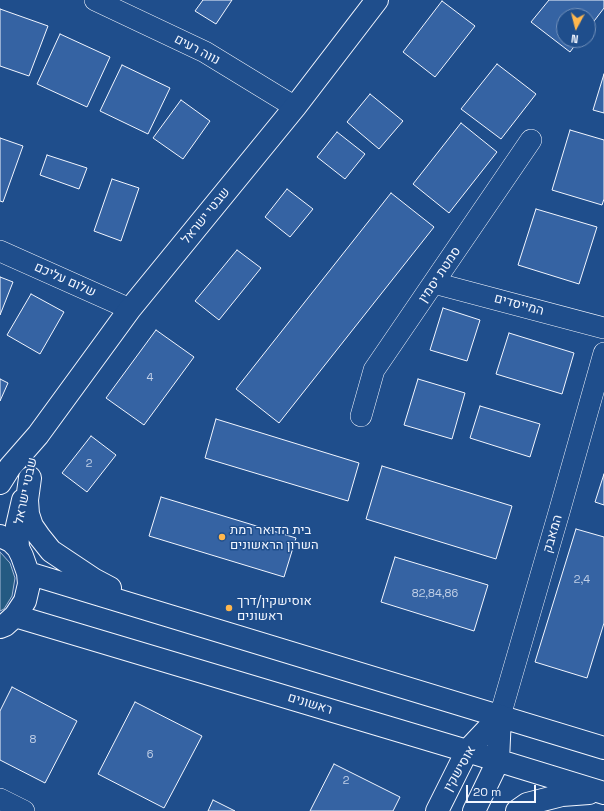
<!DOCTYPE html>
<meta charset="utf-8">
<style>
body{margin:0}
#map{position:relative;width:604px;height:811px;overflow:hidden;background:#1f4e8c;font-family:"Space Grotesk",sans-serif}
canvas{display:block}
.north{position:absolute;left:556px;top:8px;width:40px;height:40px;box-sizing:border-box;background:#1f4e8c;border:1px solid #7391ba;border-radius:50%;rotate:187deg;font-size:11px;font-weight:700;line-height:16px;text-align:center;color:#f2f6ff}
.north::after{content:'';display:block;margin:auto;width:14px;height:18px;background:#ffb74d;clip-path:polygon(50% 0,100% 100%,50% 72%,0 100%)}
.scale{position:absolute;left:466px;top:785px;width:70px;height:18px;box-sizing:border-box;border:2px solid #f2f6ff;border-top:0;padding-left:5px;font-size:12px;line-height:14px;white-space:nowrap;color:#f2f6ff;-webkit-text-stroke:3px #1f4e8c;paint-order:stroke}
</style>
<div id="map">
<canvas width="604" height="811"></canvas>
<div class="north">N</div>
<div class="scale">20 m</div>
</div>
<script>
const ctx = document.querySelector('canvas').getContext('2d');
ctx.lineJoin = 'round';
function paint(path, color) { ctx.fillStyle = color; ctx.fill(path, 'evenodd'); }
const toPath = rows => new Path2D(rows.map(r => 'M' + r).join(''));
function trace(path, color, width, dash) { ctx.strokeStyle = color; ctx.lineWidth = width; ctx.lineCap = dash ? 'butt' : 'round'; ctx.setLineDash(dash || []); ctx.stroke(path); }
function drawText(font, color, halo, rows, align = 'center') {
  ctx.font = font + ' "Space Grotesk",Heebo,sans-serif'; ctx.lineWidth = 3; ctx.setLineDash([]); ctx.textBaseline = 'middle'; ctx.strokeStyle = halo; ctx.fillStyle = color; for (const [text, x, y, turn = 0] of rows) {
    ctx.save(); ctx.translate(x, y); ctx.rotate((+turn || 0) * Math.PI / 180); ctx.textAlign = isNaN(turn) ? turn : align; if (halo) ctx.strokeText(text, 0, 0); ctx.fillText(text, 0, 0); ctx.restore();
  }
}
const green = toPath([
 [0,552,10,563,15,578,12,596,4,609,0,611,0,552]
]);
const building = toPath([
 [203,0,232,0,216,24,195,11,203,0],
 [549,0,604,0,604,8,588,29,588,16,564,16,564,40,579,40,570,52,531,22,549,0],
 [442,1,475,26,435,77,403,52,442,1],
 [0,9,48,26,29,76,0,66,0,9],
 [60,34,110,57,87,107,37,84,60,34],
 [497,64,536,94,501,139,461,109,497,64],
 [122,65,170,88,148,134,100,111,122,65],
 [604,74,604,113,593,110,604,74],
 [370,94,403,121,379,149,347,122,370,94],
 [181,100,210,121,183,159,153,138,181,100],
 [461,123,497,152,449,213,413,184,461,123],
 [570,130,604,140,604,199,602,205,552,190,570,130],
 [337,132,365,154,345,179,317,157,337,132],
 [0,138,23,146,3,202,0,201,0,138],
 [47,155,87,168,79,189,40,175,47,155],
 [112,179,139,188,121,241,94,231,112,179],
 [287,189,313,209,290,237,265,217,287,189],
 [391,193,434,227,279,423,236,389,391,193],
 [536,209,597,227,579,284,518,265,536,209],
 [237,250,261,268,219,320,195,301,237,250],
 [0,277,13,282,0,315,0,277],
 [31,294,64,312,40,354,7,335,31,294],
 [443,308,480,320,467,361,430,350,443,308],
 [156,330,194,357,144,425,106,398,156,330],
 [509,333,574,353,562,394,496,374,509,333],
 [0,379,8,383,0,401,0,379],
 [418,379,465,393,452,439,404,425,418,379],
 [480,406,540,424,530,457,470,438,480,406],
 [216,419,359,463,348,501,205,458,216,419],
 [91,436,116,455,87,492,62,473,91,436],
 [382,466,512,506,496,559,366,519,382,466],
 [604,474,604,505,595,502,604,474],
 [161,497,296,538,284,577,149,536,161,497],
 [576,529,604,537,604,623,587,678,535,662,576,529],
 [395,557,488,585,474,631,381,602,395,557],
 [12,687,77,721,45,783,0,760,0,711,12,687],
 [135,702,202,736,164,808,98,774,135,702],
 [334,764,400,797,393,811,310,811,334,764],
 [213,800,235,811,208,811,213,800]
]);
const minor = toPath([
 [95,0,205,52,295,107],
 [0,251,130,309],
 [434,283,604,328],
 [361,416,374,370,531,140],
 [500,716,560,509,604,353],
 [0,799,24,811]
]);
const tertiary = toPath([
 [30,478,27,500,28,514,32,526,39,536,51,551,93,579,110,588],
 [0,483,10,467,38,435,130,309,295,107,377,0],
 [0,536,11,541,18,548,22,556,28,573,29,584,25,601,15,616,5,625,0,627],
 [18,548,17,526,23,500],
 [28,573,604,748],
 [15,616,467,751,604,793],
 [437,811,467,751,500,716],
 [474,811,498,761,500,716],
 [517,811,527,804,562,795,589,793]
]);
const markers = [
 [222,537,4,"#ffb74d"],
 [229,608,4,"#ffb74d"]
];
const numberNames = [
 ["4",150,378],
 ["2",89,464],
 ["2,4",582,580],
 ["82,84,86",435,594],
 ["8",33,740],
 ["6",150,755],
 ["2",346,781]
];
const streetNames = [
 ["נווה רעים",197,50,28],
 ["שבטי ישראל",206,216,-51],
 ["סמטת יסמין",440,275,-56],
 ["שלום עליכם",65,280,24],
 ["המייסדים",519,305,15],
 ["שבטי ישראל",26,491,-78],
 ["המאבק",553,534,-74],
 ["ראשונים",310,704,17],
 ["אוסישקין",460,769,-60]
];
const poiNames = [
 ["בית הדואר רמת",230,530],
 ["השרון הראשונים",230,545],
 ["אוסישקין/דרך",237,601],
 ["ראשונים",237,616]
];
paint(green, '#245a82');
trace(green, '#a8bbd7', 1);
paint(building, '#3563a3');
trace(building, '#f2f6ff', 1);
trace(minor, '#f2f6ff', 22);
trace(tertiary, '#f2f6ff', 24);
trace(minor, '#1f4e8c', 21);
trace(tertiary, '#1f4e8c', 22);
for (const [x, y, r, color] of markers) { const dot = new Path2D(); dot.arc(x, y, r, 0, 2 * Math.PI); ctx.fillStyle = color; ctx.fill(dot); trace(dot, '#1f4e8c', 1.5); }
drawText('11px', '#c3d1e8', null, numberNames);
drawText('13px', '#f2f6ff', '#1f4e8c', streetNames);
drawText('13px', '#f2f6ff', '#1f4e8c', poiNames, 'left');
</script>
